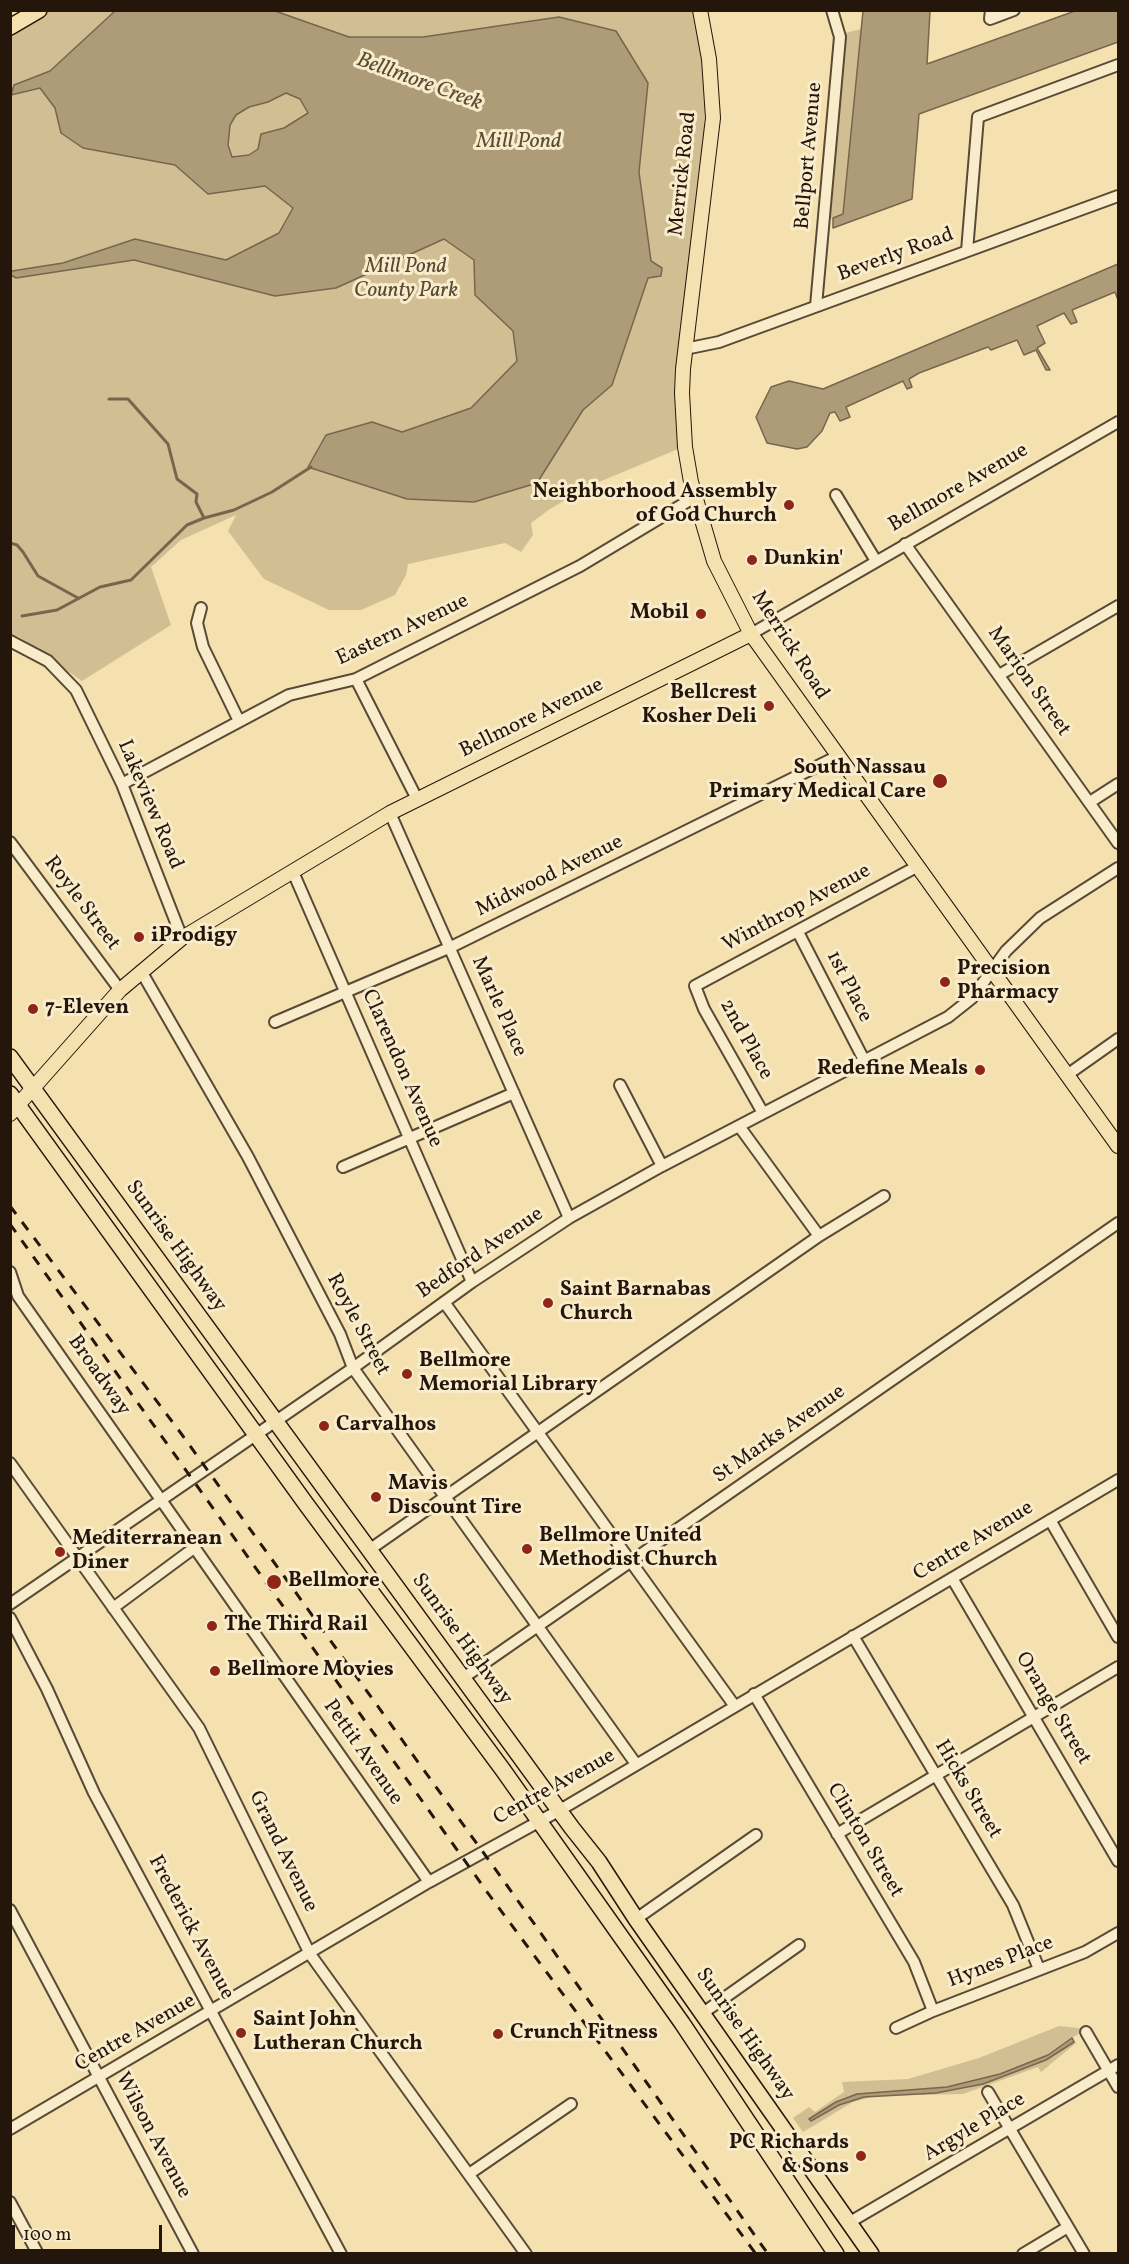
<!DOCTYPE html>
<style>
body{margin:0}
#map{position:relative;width:1129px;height:2264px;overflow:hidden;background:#f4e1af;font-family:Vollkorn,serif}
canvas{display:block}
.frame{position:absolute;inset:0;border:12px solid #25160c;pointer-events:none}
.scale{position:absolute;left:12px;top:2225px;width:150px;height:27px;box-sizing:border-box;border:3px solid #25160c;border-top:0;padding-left:8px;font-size:18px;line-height:21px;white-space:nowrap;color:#25160c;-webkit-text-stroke:4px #f8eccb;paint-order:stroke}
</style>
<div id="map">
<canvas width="1129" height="2264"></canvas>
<div class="frame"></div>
<div class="scale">100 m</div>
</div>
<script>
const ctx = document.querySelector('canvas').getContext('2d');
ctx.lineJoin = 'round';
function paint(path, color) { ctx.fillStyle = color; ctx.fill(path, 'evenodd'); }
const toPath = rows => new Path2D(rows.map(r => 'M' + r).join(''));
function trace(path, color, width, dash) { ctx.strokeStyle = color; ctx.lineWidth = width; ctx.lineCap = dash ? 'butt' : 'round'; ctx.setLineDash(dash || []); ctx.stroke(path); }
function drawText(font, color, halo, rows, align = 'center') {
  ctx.font = font + ' Vollkorn,serif'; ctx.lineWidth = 6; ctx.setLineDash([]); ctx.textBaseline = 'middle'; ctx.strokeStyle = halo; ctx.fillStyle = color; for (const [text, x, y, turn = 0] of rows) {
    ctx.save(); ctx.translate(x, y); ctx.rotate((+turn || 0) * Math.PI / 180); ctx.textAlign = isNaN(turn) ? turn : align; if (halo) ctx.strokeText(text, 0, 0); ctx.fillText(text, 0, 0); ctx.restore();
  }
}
const green = toPath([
 [52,10,694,11,699,25,706,85,702,175,678,354,675,401,678,449,587,487,550,509,531,523,533,535,521,552,505,543,408,564,406,575,395,595,361,610,329,610,264,579,228,531,236,515,181,540,151,567,171,625,82,681,19,637,11,635,10,34],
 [861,29,843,214,825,221,841,34],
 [1059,2026,1088,2029,1073,2037,1076,2043,1041,2072,1038,2067,963,2094,875,2096,853,2102,803,2132,793,2118,809,2107,815,2112,844,2092,842,2082,908,2079,979,2058]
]);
const water = toPath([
 [115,11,275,11,349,37,423,37,559,17,616,31,648,83,639,172,651,261,662,268,661,276,648,278,612,385,583,410,537,483,474,502,407,499,308,467,326,435,372,422,402,432,471,408,517,361,513,331,475,295,474,260,444,239,336,288,275,296,134,260,16,278,11,275,12,271,63,263,135,239,226,260,279,233,293,208,265,186,208,194,175,165,83,148,61,133,55,108,40,88,11,95,14,85,50,71,115,11],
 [286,93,300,99,308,113,284,128,261,134,258,149,249,155,232,157,228,145,230,125,236,115,249,107,268,102,286,93],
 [863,11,930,11,927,64,1075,11,1118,11,1118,42,919,114,912,199,833,228,833,218,843,214,863,11],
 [1118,264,1118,300,1115,292,1072,310,1077,322,1071,324,1064,313,1037,326,1045,343,1037,348,1050,370,1046,370,1036,350,1024,355,1017,340,991,350,988,347,919,373,909,379,912,387,907,389,903,381,846,407,850,417,840,421,835,412,830,413,822,431,807,447,797,449,767,443,756,417,771,387,789,381,823,389,1118,264],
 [1072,2038,1074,2042,1046,2060,983,2084,936,2093,864,2097,839,2105,811,2121,809,2119,836,2102,857,2094,947,2087,1000,2074,1048,2055,1072,2038]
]);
const stream = toPath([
 [109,399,128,399,168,444,177,479,197,494,196,502,204,518,234,510,272,492,311,467],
 [10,543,17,545,23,552,38,576,78,598],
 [22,616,57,610,100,587,131,580,187,525,204,518]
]);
const minor = toPath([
 [991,10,990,19,1014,10],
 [967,251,978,117,1118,65],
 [816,306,840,37,832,10],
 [685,349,719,342,1118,196],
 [836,495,876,561],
 [905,544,1118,843],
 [201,608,197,623,203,647,239,721],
 [751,634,1118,422],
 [10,641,48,661,76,690,122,784,182,938],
 [999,675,1118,606],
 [356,679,417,799],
 [122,784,289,695,356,679,580,566,695,497],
 [1090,802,1118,784],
 [390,813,569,1218],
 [10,842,120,990],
 [293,872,472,1282],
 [798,932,864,1060],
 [141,971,248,1157,340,1334,353,1368,636,1764],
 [275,1022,451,947,838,756],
 [1067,1075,1118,1039],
 [620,1085,662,1166],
 [763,1113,704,1009,695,986,918,866],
 [739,1126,819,1236],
 [343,1167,514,1093],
 [10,1272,18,1296,429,1882],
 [444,1302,734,1705],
 [10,1463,199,1728,310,1954,526,2254],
 [1050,1520,1118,1637],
 [369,1550,819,1236,884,1196],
 [952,1578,1118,1861],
 [10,1604,353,1368,472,1282,569,1218,662,1166,948,1017,972,998,1006,951,1040,918,1118,868],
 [113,1608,194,1548],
 [10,1618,47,1689,94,1793,341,2254],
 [853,1636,1013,1905,1039,1969],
 [463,1678,1118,1223],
 [754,1694,914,1962,933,2011],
 [837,1834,1118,1667],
 [10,1910,193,2254],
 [636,1919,756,1835],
 [703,2013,799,1945],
 [896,2028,933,2011,1085,1952,1118,1933],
 [1086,2032,1118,2087],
 [988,2092,1084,2254],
 [10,2129,429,1882,560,1810,1118,1480],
 [469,2174,571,2104],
 [10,2202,38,2254],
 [850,2222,1118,2065],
 [1023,2254,1068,2227]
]);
const major = toPath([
 [700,10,709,59,713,118,683,369,682,393,685,447,691,482,714,561,751,634,1118,1146],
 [10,1114,120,990,182,938,390,813,751,634]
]);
const highway = toPath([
 [10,27,39,10],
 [10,1057,572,1828,599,1862,636,1919,871,2254],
 [10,1094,306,1504,503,1770,682,2023,836,2254]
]);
const rail = toPath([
 [10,1206,180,1432,506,1884,768,2254],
 [10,1224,490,1896,756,2254]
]);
const markers = [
 [789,505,6,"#8f2418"],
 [752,560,6,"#8f2418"],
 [701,614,6,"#8f2418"],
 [769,706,6,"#8f2418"],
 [940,781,8,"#8f2418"],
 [139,937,6,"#8f2418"],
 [945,982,6,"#8f2418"],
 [33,1009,6,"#8f2418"],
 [980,1070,6,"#8f2418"],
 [548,1303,6,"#8f2418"],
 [407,1374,6,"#8f2418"],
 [324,1426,6,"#8f2418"],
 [376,1497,6,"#8f2418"],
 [527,1549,6,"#8f2418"],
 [60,1552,6,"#8f2418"],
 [274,1582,8,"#8f2418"],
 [212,1626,6,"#8f2418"],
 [215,1671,6,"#8f2418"],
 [241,2033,6,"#8f2418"],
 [498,2034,6,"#8f2418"],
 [861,2156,6,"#8f2418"]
];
const streetNames = [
 ["Bellport Avenue",810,156,-85],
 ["Merrick Road",684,174,-84],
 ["Beverly Road",896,256,-20],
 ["Bellmore Avenue",959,489,-30],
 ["Eastern Avenue",403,631,-25],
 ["Merrick Road",789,646,57],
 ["Marion Street",1028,682,55],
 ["Bellmore Avenue",532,719,-26],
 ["Lakeview Road",149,805,67],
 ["Midwood Avenue",550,877,-26],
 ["Royle Street",81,904,53],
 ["Winthrop Avenue",797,909,-28],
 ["1st Place",848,987,63],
 ["Marle Place",498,1007,66],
 ["2nd Place",745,1040,61],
 ["Clarendon Avenue",401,1069,66],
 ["Sunrise Highway",175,1247,54],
 ["Bedford Avenue",481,1254,-34],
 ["Royle Street",357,1325,62],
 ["Broadway",98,1376,55],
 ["St Marks Avenue",780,1435,-35],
 ["Centre Avenue",974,1542,-31],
 ["Sunrise Highway",461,1640,54],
 ["Orange Street",1052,1709,59],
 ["Pettit Avenue",362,1753,55],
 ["Centre Avenue",555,1788,-29],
 ["Hicks Street",967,1790,59],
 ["Clinton Street",864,1841,59],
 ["Grand Avenue",282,1852,64],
 ["Frederick Avenue",190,1928,62],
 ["Hynes Place",1001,1963,-21],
 ["Centre Avenue",136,2034,-30],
 ["Sunrise Highway",744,2035,55],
 ["Argyle Place",975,2128,-31],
 ["Wilson Avenue",152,2136,62]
];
const parkNames = [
 ["Mill Pond",406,268],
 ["County Park",406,292]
];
const poiNames = [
 ["Neighborhood Assembly",777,493,"right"],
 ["of God Church",777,517,"right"],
 ["Dunkin'",764,560],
 ["Mobil",689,614,"right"],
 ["Bellcrest",757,694,"right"],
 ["Kosher Deli",757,718,"right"],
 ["South Nassau",926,769,"right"],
 ["Primary Medical Care",926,793,"right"],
 ["iProdigy",151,937],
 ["Precision",957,970],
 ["Pharmacy",957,994],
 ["7-Eleven",45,1009],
 ["Redefine Meals",968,1070,"right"],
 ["Saint Barnabas",560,1291],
 ["Church",560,1315],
 ["Bellmore",419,1362],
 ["Memorial Library",419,1386],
 ["Carvalhos",336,1426],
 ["Mavis",388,1485],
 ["Discount Tire",388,1509],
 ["Bellmore United",539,1537],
 ["Methodist Church",539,1561],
 ["Mediterranean",72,1540],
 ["Diner",72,1564],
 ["Bellmore",288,1582],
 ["The Third Rail",224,1626],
 ["Bellmore Movies",227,1671],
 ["Saint John",253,2021],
 ["Lutheran Church",253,2045],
 ["Crunch Fitness",510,2034],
 ["PC Richards",849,2144,"right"],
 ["& Sons",849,2168,"right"]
];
const waterNames = [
 ["Belllmore Creek",419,83,20],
 ["Mill Pond",519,143]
];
paint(green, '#d1be93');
paint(water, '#ae9c78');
trace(water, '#77664d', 1.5);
trace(stream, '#77664d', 3);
trace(minor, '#594935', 14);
trace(major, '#25160c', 16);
trace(highway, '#25160c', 18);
trace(minor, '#f8eccb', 10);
trace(major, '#f4e1af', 14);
trace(highway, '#f4e1af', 15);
trace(rail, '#25160c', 3, [10, 10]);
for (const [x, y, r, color] of markers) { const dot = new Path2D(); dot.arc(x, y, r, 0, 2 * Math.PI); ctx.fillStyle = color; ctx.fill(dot); trace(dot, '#f8eccb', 2); }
drawText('21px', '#25160c', '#f8eccb', streetNames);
drawText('italic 21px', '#594834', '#f8eccb', parkNames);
drawText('bold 21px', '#25160c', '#f8eccb', poiNames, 'left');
drawText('italic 22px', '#5c4c37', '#f8eccb', waterNames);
</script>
